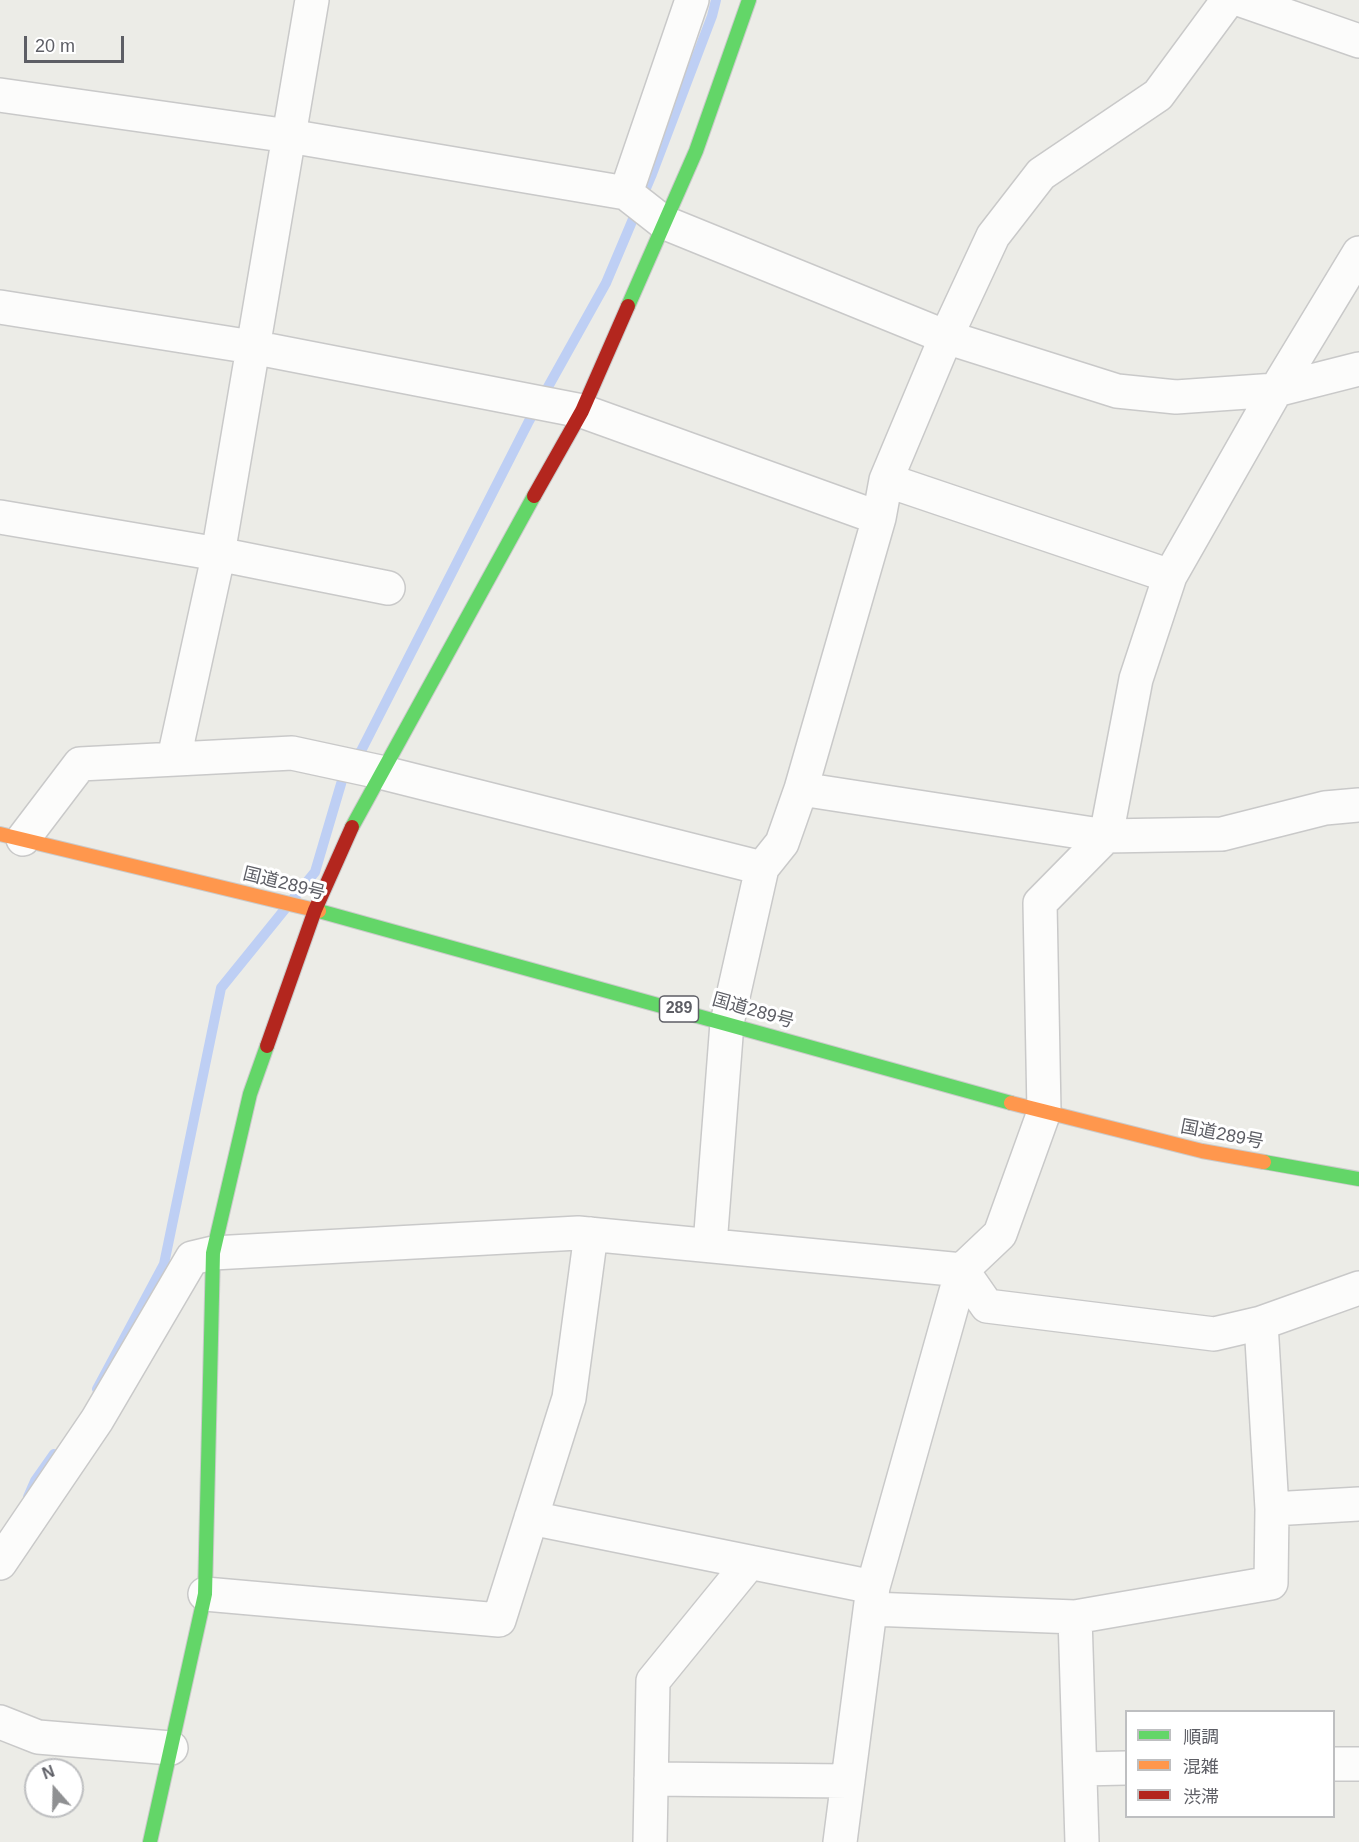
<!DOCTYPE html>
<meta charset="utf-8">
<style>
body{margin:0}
#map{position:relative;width:1359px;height:1842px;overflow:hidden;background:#ecece7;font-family:Helvetica,"Noto Sans JP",sans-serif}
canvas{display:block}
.legend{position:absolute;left:1125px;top:1710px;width:210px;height:108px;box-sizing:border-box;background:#fff;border:2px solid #bebfc1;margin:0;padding:8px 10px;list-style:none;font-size:18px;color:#5d5e65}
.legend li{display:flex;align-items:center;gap:12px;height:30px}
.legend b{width:30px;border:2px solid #bebfc1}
.north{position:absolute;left:24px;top:1758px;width:60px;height:60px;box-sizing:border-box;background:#fff;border:2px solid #bebfc1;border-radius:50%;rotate:340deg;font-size:16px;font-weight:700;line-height:24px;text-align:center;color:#5d5e65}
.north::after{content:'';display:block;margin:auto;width:21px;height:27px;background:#8f9092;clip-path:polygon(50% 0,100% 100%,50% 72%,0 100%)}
.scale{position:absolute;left:24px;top:36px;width:100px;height:27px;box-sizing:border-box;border:3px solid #5d5e65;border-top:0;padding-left:8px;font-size:18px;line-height:21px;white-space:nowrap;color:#5d5e65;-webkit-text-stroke:4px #fff;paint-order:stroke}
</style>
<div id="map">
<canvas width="1359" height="1842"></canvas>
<ul class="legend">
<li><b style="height:8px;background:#63d668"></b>順調</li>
<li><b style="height:8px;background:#ff974d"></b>混雑</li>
<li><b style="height:8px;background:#b3261e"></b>渋滞</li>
</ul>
<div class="north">N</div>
<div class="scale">20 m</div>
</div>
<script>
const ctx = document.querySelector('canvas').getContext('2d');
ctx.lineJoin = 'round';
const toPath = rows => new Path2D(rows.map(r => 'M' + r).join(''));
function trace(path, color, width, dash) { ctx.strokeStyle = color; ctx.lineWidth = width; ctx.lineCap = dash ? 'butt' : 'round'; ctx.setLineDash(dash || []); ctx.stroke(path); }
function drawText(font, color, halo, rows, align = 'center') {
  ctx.font = font + ' Helvetica,"Noto Sans JP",sans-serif'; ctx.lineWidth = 6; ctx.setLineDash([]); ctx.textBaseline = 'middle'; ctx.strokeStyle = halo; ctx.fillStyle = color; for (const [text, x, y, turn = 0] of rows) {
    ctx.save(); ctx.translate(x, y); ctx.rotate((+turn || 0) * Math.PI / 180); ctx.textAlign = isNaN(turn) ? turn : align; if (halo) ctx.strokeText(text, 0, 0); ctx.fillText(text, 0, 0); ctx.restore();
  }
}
const stream = toPath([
 [97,1389,164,1264,221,988,315,872,346,767,361,751,529,421,606,283,652,174,712,16,716,0],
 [28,1497,35,1481,54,1454]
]);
const street = toPath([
 [1241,0,1359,41],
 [0,95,289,136,626,193,663,222,946,337,1117,391,1176,397,1276,390,1359,369],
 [626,193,692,0],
 [0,307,252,347,582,411,879,518],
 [886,480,1170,576],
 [0,517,218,554,388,588],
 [174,758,216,566,312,0],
 [801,789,1106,836,1222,834,1325,808,1359,805],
 [23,839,80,764,292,753,380,772,762,868],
 [710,1245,727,1023,762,868,782,843,801,789,879,518,886,480,946,337,993,236,1041,174,1158,95,1228,0],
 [1272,1509,1359,1504],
 [531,1518,873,1587],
 [0,1563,97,1420,192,1258,213,1253,578,1233,962,1270,987,1306,1214,1334,1261,1323,1359,1288],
 [205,1594,499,1620,569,1398,591,1234],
 [871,1609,1075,1617],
 [0,1722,38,1737,171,1748],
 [1334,1764,1359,1764],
 [1081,1769,1126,1768],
 [651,1779,848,1781],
 [650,1842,653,1681,750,1562],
 [840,1842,873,1587,962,1270,1000,1234,1044,1112,1040,903,1106,836,1136,679,1170,576,1276,390,1359,253],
 [1082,1842,1075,1617,1271,1583,1272,1509,1261,1323]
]);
const fast = toPath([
 [628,306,696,151,749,0],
 [352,827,534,496],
 [319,911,1011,1103],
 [1264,1162,1359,1179],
 [150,1842,205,1594,213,1253,250,1094,267,1046]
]);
const slow = toPath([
 [0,834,319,911],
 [1011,1103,1202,1151,1264,1162]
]);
const jam = toPath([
 [534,496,582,411,628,306],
 [267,1046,315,910,352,827]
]);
const shields = [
 [679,1009,39]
];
const shieldNames = [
 ["289",679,1009]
];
const streetNames = [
 ["国道289号",284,884,14],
 ["国道289号",753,1011,16],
 ["国道289号",1222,1135,11]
];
trace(stream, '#becff4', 10);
trace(street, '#c9c9c9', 36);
trace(fast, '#cacaca', 16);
trace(slow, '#cacaca', 16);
trace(jam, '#cacaca', 16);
trace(street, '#fcfcfb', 33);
trace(fast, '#63d668', 14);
trace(slow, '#ff974d', 14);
trace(jam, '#b3261e', 14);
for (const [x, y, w] of shields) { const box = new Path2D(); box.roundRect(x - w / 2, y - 13, w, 26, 4.5); ctx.fillStyle = '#fff'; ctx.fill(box); trace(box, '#5d5e65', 1.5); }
drawText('bold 16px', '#5d5e65', null, shieldNames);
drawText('18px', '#5d5e65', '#fff', streetNames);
</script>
